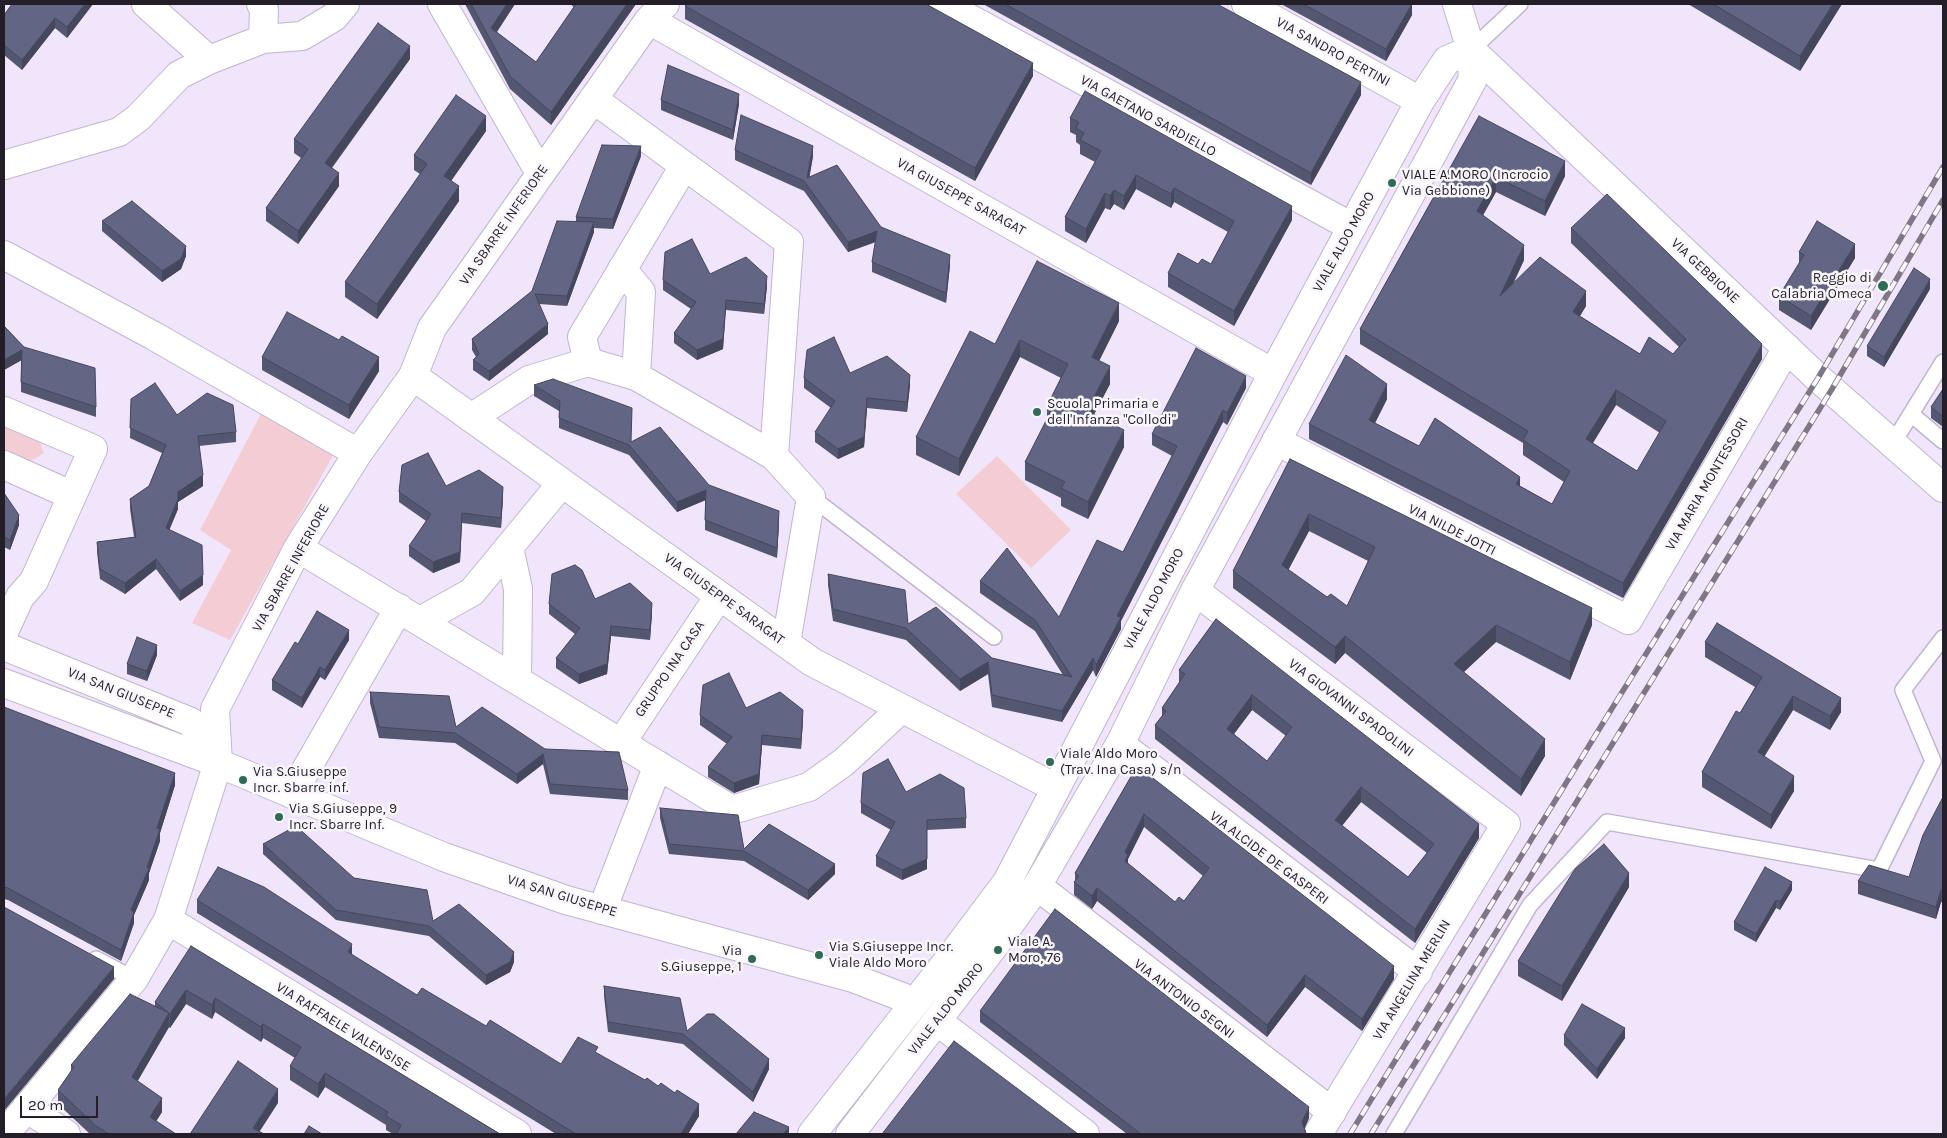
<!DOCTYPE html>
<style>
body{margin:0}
#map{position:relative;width:1947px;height:1138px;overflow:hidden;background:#f0e5fb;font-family:Karla,sans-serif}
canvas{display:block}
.frame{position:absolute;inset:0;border:5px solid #241e28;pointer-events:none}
.scale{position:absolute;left:20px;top:1096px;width:78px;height:22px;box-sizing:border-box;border:2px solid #241e28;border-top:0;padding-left:6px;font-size:15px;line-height:18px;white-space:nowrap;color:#241e28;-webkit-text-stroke:4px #f9f6fc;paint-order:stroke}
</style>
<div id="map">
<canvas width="1947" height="1138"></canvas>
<div class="frame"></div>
<div class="scale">20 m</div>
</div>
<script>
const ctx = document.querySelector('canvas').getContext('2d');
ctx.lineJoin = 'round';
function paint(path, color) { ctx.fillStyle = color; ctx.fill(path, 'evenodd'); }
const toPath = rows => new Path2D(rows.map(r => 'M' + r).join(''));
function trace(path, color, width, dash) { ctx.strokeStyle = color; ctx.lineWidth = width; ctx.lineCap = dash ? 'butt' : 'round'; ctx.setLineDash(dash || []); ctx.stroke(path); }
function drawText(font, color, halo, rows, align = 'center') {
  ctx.font = font + ' Karla,sans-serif'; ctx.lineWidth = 5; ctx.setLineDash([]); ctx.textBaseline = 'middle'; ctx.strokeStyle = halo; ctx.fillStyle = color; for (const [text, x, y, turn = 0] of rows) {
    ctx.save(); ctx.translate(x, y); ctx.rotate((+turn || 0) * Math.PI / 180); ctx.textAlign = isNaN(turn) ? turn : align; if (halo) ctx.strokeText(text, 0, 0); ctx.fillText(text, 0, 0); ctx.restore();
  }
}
const green = toPath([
 [262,412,335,452,230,640,192,623,231,550,200,530],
 [4,424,40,443,44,453,29,462,4,453],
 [997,456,1071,530,1031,568,956,494]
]);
const lane = toPath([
 [1471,50,1520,4],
 [1911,414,1943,441],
 [1893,443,1943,362],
 [811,497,994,637],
 [96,959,134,979],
 [1394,1134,1530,905,1607,822,1879,870,1933,761,1903,690,1943,638]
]);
const street = toPath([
 [146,4,209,60],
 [261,4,264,10,263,39],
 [442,4,540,173],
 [943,4,1352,227],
 [1246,4,1420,101],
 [649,20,1273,373],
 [1471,50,1818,378,1943,488],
 [593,99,789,242,774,456],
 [4,165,119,132,138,118,179,75,209,60,263,39,302,36,334,17,345,4],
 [4,255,154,336,358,453],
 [622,269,641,292,636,376],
 [588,362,582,337,684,166],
 [413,376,812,662,1054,787],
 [4,411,93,449,34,581,20,597,4,632],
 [471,418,529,380,588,362,636,376,774,456,811,497,786,643],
 [1276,441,1628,620,1787,348],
 [4,465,71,495],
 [509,547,518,589,517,680],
 [298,548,732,810,809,787,844,762,901,709],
 [1195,591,1506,824,1318,1134],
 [420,621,472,592,562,483],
 [621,743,719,596],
 [1120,744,1418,972],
 [292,794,399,608],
 [1037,886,1332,1112],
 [602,910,658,765],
 [168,920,517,1134],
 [937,1021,1085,1134],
 [26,1108,66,1134],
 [5,1134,134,979,168,920,218,763,215,709,298,548,358,453,413,376,432,328,649,20,665,4]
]);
const secondary = toPath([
 [4,646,191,722,218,763],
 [4,683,218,763,444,857,566,900,853,978,915,1002],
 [812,1134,950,958,1007,882,1273,373,1420,101,1447,60,1471,50],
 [850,1134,991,950,1037,886,1120,744,1195,591,1473,79,1471,50,1457,4]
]);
const rail = toPath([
 [1350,1134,1611,710,1818,378,1943,167],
 [1371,1134,1832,389,1943,200]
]);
const wall = toPath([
 [93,4,67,38,55,28,22,70,4,55,4,15],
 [465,4,515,4,497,32,536,62,574,7,570,4,636,4,551,125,510,89],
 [983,4,1217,4,1361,95,1311,185],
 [1281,4,1412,4,1412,15,1386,61],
 [1688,4,1842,4,1800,71],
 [685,6,1033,76,975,181,685,19],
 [410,59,332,168,339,186,298,244,266,221,266,208,301,158,294,153,294,139],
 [661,100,739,104,733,140,661,110],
 [1479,116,1565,176,1545,216,1496,192,1483,215,1524,260,1513,284,1586,306,1580,316,1640,354,1673,354,1679,347,1571,243,1571,228,1762,359,1623,598,1309,439,1309,424,1387,399,1375,423,1419,446,1520,486,1552,504,1564,482,1523,455,1523,443,1360,344,1360,329],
 [1616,405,1660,433,1637,471,1593,443],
 [1070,118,1292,220,1234,326,1168,287,1168,273,1198,264,1211,264,1228,232,1174,202,1171,208,1136,189,1124,210,1114,204,1110,210,1105,208,1086,243,1065,231,1065,217,1095,162,1080,154,1080,145,1076,142,1076,135,1070,132],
 [486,131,451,181,459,201,377,319,345,297,345,282,420,174,414,170,414,155],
 [735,150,813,156,809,178,881,227,950,265,946,303,872,272,872,262,876,242,848,252,804,191,735,160],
 [641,156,613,229,594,228,594,232,567,306,539,304,548,334,489,381,473,370,473,360,476,357,472,350,472,339,532,291,576,221,576,217],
 [102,221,186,256,181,269,162,282,102,231],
 [1799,252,1855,258,1811,330,1779,310,1779,296,1799,264],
 [710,274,767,286,764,314,726,310,723,349,697,360,674,343,674,333,691,309,663,290,663,280],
 [1930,289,1884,367,1867,356,1867,346],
 [1119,321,1099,361,1110,384,1094,414,1124,447,1088,519,1061,506,1061,498,1025,480,1025,462,1047,420,1047,406,1061,378,1020,357,959,476,916,455,916,437,995,344],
 [4,326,24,347,96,407,96,417,21,392,21,360,4,370],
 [262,357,379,371,349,419,262,370],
 [850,373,910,385,907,412,867,408,864,447,838,459,815,442,815,432,831,408,804,388,804,378],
 [534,385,631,442,709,485,779,521,777,558,705,530,705,500,677,512,629,455,559,428,559,411,534,396],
 [1246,388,1227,425,1223,422,1121,621,1121,629,1096,677,1093,670,1062,722,992,707,988,674,960,691,906,640,833,621,828,585,828,574,908,624,992,658,1063,675,1035,631,980,593,980,581,1059,617,1123,552,1172,456,1152,445,1152,434],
 [1943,389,1943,427,1931,418,1931,407],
 [131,399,177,415,236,432,236,442,199,446,203,486,178,502,178,509,169,530,203,585,180,601,156,569,125,594,100,579,97,552,97,542,134,537,130,509,130,499,149,486,162,453,130,438],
 [1290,459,1592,625,1570,680,1496,642,1464,672,1545,756,1521,796,1345,653,1335,664,1233,588,1233,571],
 [1309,531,1368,561,1347,606,1327,597,1288,570],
 [446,486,503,497,501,528,462,523,460,562,433,573,409,556,409,546,426,521,399,502,399,492],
 [4,493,19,525,10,550,4,547],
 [595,599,652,613,650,640,611,636,607,674,579,684,556,668,556,658,575,634,549,614,549,604],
 [1216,619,1479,838,1415,943,1155,739,1155,725,1162,716,1162,708,1179,683,1179,670],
 [1252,710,1286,736,1267,761,1234,734],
 [1361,802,1427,853,1408,877,1342,826],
 [349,640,325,680,320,677,302,708,272,690,272,680,298,644],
 [1705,642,1841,712,1830,730,1793,710,1764,756,1794,791,1771,829,1702,787,1702,772,1740,713,1755,687,1705,657],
 [157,655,147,681,127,674,127,664],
 [370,692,456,727,545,749,628,790,628,800,550,794,543,764,517,784,455,743,379,738,370,703],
 [4,707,175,785,160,833,160,841,149,873,149,880,134,915,134,923,121,961,8,900,4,899],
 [746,708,803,720,801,749,762,745,759,784,734,793,708,777,708,767,727,744,700,725,700,715],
 [1136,768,1394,979,1362,1031,1305,987,1267,1037,1097,901,1092,909,1074,895,1074,882,1075,881,1075,873],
 [1144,827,1203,876,1184,901,1175,902,1128,863,1128,859],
 [906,792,966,818,966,828,927,830,927,869,902,880,876,866,876,856,891,830,861,813,861,803],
 [1943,797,1943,903,1941,902,1936,919,1858,894,1858,881,1909,877],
 [660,808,744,849,835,874,808,900,744,861,669,854,660,818],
 [263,844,354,878,433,921,514,962,510,972,486,985,429,936,336,920,263,854],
 [1629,887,1562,1001,1518,976,1518,961],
 [1792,890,1780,910,1776,908,1756,942,1734,930,1734,922],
 [197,900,352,955,417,995,486,1026,561,1064,598,1054,699,1116,688,1134,556,1134,197,913],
 [191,946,500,1134,393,1134,386,1130,386,1125,325,1087,318,1098,290,1080,290,1066,295,1058,263,1038,261,1042,215,1012,212,1019,186,1004,170,1028,169,1027,137,1081,162,1112,156,1121,176,1134,90,1134,58,1104,58,1090,71,1071,71,1065,155,1006,155,1002],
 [604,986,687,1031,769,1069,753,1102,683,1044,608,1032,604,996],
 [980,1011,1309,1118,1305,1128,1306,1134,1127,1134,980,1022],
 [1564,1035,1625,1038,1597,1079,1564,1045]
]);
const shadedWall = toPath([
 [85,4,93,4,67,38,67,27],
 [507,4,515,4,491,40,491,28],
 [627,4,636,4,551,125,551,112],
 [1412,4,1412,15,1386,61,1386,49],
 [1833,4,1842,4,1800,71,1800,56],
 [55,18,55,28,22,70,22,60],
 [410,46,410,59,325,176,325,163],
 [1033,63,1033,76,975,181,975,168],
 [1361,82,1361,95,1311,185,1311,173],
 [739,94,739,104,733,140,733,130],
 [486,116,486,131,444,191,444,176],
 [641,146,641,156,613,229,613,219],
 [813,146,813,156,808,186,807,178],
 [1565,161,1565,176,1545,216,1545,201],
 [339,173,339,186,298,244,298,231],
 [1136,175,1136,189,1124,210,1124,196],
 [1496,177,1496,192,1477,226,1477,211],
 [459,186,459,201,377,319,377,304],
 [1174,188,1174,202,1171,208,1171,194],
 [1114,190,1114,204,1110,210,1110,196],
 [1105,193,1105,208,1086,243,1086,229],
 [1292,206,1292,220,1234,326,1234,311],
 [594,222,594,232,567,306,567,296],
 [877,231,877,241,848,252,848,242],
 [1855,244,1855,258,1811,330,1811,316],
 [1524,245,1524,260,1500,312,1500,296],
 [186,246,186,256,181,269,162,282,162,271],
 [950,255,950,265,946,303,946,293],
 [767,276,767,286,764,314,764,304],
 [1930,279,1930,289,1884,367,1884,357],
 [1586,291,1586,306,1573,327,1573,312],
 [726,300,723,349,697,360,697,350],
 [1119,303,1119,321,1092,375,1092,357],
 [548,324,548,334,489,381,489,371],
 [1020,340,1020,357,959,476,959,459],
 [1762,344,1762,359,1623,598,1623,583],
 [22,350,22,360,4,370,4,360],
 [379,357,379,371,349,419,349,405],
 [1110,366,1110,384,1087,428,1087,411],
 [910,375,910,385,907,412,907,402],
 [1246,376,1246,388,1227,425,1227,413],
 [1387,384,1387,399,1369,435,1369,420],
 [1616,390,1616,405,1586,454,1586,439],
 [867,398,867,408,864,447,838,459,838,449],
 [1223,410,1223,422,1121,621,1121,629,1096,677,1096,665,1117,616],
 [1124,430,1124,447,1088,519,1088,502],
 [203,475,203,486,178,502,178,509,166,538,166,528,178,492],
 [1520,477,1520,492,1516,484],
 [503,487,503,497,501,528,501,518],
 [706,490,706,500,677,512,677,502],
 [779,511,779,521,777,558,777,548],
 [462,513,460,562,433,573,433,562],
 [1309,514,1309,531,1282,582,1282,565],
 [19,515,19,525,10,550,10,540],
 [156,559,156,569,125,594,125,583],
 [203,575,203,585,180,601,180,591],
 [652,603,652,613,650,640,650,630],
 [1592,608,1592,625,1570,680,1570,662],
 [1496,625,1496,642,1454,681,1454,664],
 [611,626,611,636,607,674,579,684,579,674],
 [349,630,349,640,325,680,325,670],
 [1345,636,1345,653,1335,664,1335,647],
 [157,645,157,655,147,681,147,671],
 [1093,658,1093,670,1062,722,1062,711],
 [988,662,988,674,960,691,960,679],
 [320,667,320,677,302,708,302,698],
 [1252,695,1252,710,1227,743,1227,729],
 [1793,696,1793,710,1758,767,1758,752],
 [1841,698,1841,712,1830,730,1830,716],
 [803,710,803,720,801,749,801,739],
 [762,735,762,745,759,784,734,793,734,783],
 [1545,739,1545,756,1521,796,1521,779],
 [543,754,543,764,517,784,517,774],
 [175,773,175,785,160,833,160,841,149,873,149,880,134,915,134,923,121,961,121,950,131,910,147,867,157,828],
 [1794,776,1794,791,1771,829,1771,815],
 [1361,787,1361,802,1335,834,1335,820],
 [1144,814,1144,827,1128,859,1128,867,1125,873,1125,852],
 [1479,824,1479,838,1415,943,1415,929],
 [927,859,927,869,902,880,902,870],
 [835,864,835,874,808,900,808,890],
 [1629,873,1629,887,1562,1001,1562,986],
 [1792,882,1792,890,1780,910,1780,902],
 [1097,888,1097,901,1092,909,1092,896],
 [1941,890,1941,902,1936,919,1936,907],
 [1776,900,1776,908,1756,942,1756,934],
 [352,944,352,957,348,952],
 [514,952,514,962,510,972,486,985,486,975],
 [1394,966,1394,979,1362,1031,1362,1019],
 [114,967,114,979,4,1111,4,1099],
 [1305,975,1305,987,1267,1037,1267,1025],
 [186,990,186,1004,170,1028,170,1014],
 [215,998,215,1012,212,1019,212,1005],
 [169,1013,169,1027,132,1091,132,1077],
 [263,1024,263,1038,261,1042,261,1027],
 [1625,1028,1625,1038,1597,1079,1597,1069],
 [769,1059,769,1069,753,1102,753,1092],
 [325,1073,325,1087,318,1098,318,1084],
 [278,1089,278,1103,258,1134,253,1128],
 [162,1098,162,1112,150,1131,150,1117],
 [699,1104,699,1116,688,1134,681,1134],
 [1309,1107,1309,1118,1302,1133,1302,1122],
 [789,1127,789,1134,783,1134]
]);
const building = toPath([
 [12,4,85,4,67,27,55,18,22,60,4,45,4,15,12,4],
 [471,4,507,4,491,28,536,62,576,4,627,4,551,112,510,76,471,4],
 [687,4,926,4,1033,63,975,168,685,6,687,4],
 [1005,4,1217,4,1361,82,1311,173,1005,4],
 [1303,4,1412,4,1386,49,1303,4],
 [1713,4,1833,4,1800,56,1713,4],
 [378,23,410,46,325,163,339,173,298,231,266,208,308,149,294,139,378,23],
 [668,65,739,94,733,130,661,100,668,65],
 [1085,91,1292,206,1234,311,1168,273,1178,253,1198,264,1202,259,1211,264,1234,221,1174,188,1171,194,1136,175,1124,196,1114,190,1110,196,1105,193,1086,229,1065,217,1101,151,1080,140,1084,133,1076,128,1079,122,1070,118,1085,91],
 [456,95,486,116,444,176,459,186,377,304,345,282,427,164,414,155,456,95],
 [741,115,813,146,807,178,837,165,881,227,950,255,946,293,872,262,877,231,848,242,804,181,735,150,741,115],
 [1479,116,1565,161,1545,201,1496,177,1477,211,1524,245,1500,296,1540,257,1586,291,1573,312,1640,354,1649,337,1673,354,1686,339,1571,228,1607,194,1762,344,1623,583,1309,424,1346,355,1387,384,1369,420,1419,446,1435,418,1520,477,1516,484,1552,504,1570,471,1523,440,1528,431,1360,329,1479,116],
 [1616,390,1666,421,1637,471,1586,439,1616,390],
 [602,145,641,146,613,219,576,217,602,145],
 [132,201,186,246,181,259,162,271,102,221,132,201],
 [557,221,594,222,567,296,535,294,548,324,489,371,473,360,479,354,472,339,532,291,557,221],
 [1817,221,1855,244,1811,316,1779,296,1804,255,1799,252,1817,221],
 [692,239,710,274,746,257,767,276,764,304,726,300,723,339,697,350,674,333,696,302,663,280,665,252,692,239],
 [1037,261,1119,303,1092,357,1110,366,1087,411,1124,430,1088,502,1061,488,1065,482,1025,462,1052,409,1047,406,1068,364,1020,340,959,459,916,437,970,331,995,344,1037,261],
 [1914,268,1930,279,1884,357,1867,346,1914,268],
 [287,312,339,340,342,336,379,357,349,405,262,357,287,312],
 [4,326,24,347,95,368,96,407,21,382,22,350,4,360,4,326],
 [834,337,850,373,887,356,910,375,907,402,867,398,864,437,838,449,815,432,835,401,804,378,807,350,834,337],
 [1196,348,1246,376,1227,413,1223,410,1117,616,1121,617,1096,665,1093,658,1062,711,992,695,988,662,960,679,906,628,833,609,828,574,905,590,908,624,936,607,992,658,1072,677,1035,620,980,581,1007,548,1059,617,1097,540,1123,552,1177,446,1152,434,1196,348],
 [553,379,632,408,631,442,660,427,709,485,779,511,777,548,705,520,706,490,677,502,629,445,559,418,560,401,534,385,553,379],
 [155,383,177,415,207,393,233,405,236,432,198,436,203,475,178,492,178,499,166,528,202,545,203,575,180,591,156,559,125,583,100,569,97,542,136,537,130,499,149,486,166,445,130,428,131,399,155,383],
 [1943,389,1943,417,1931,407,1943,389],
 [428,453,446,486,479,470,503,487,501,518,462,513,460,552,433,562,409,546,431,514,399,492,402,465,428,453],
 [1290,459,1592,608,1570,662,1496,625,1454,664,1545,739,1521,779,1345,636,1335,647,1233,571,1290,459],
 [1309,514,1375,547,1347,606,1331,594,1327,597,1282,565,1309,514],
 [4,493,19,515,10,540,4,537,4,493],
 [575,565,582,570,595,599,630,583,652,603,650,630,611,626,607,664,579,674,556,658,580,628,549,604,552,574,575,565],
 [317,611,349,630,325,670,320,667,302,698,272,680,295,642,298,644,317,611],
 [1216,619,1479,824,1415,929,1155,725,1166,711,1162,708,1185,674,1179,670,1216,619],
 [1252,695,1292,727,1267,761,1227,729,1252,695],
 [1361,787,1434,844,1408,877,1335,820,1361,787],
 [1717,623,1841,698,1830,716,1793,696,1758,752,1794,776,1771,815,1702,772,1736,711,1740,713,1762,677,1705,642,1717,623],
 [137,637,157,645,147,671,127,664,137,637],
 [729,673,746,708,780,692,803,710,801,739,762,735,759,774,734,783,708,767,732,737,700,715,703,685,729,673],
 [370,692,449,696,456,727,482,707,545,749,619,752,628,790,550,784,543,754,517,774,455,733,379,727,370,692],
 [4,707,175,773,157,828,160,829,147,867,149,868,131,910,134,912,121,950,8,888,4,887,4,707],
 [888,759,906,792,940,774,964,788,966,818,927,820,927,859,902,870,876,856,895,822,861,803,863,773,888,759],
 [1136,768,1149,775,1394,966,1362,1019,1305,975,1267,1025,1097,888,1092,896,1074,882,1079,876,1075,873,1136,768],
 [1144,814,1209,868,1184,901,1179,897,1175,902,1125,861,1128,855,1125,852,1144,814],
 [1943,797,1943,891,1941,890,1936,907,1858,881,1869,865,1909,877,1923,835,1943,797],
 [660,808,738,815,744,849,769,824,835,864,808,890,744,851,669,844,660,808],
 [296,826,354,878,427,890,433,921,459,904,514,952,510,962,486,975,429,926,336,910,263,844,296,826],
 [1604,844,1629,873,1562,986,1518,961,1575,869,1604,844],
 [218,867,264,887,352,944,348,952,417,995,422,988,486,1026,490,1020,561,1064,578,1037,598,1047,595,1052,645,1080,647,1078,658,1086,661,1083,675,1093,677,1090,699,1104,681,1134,576,1134,197,900,218,867],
 [1765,867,1792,882,1780,902,1776,900,1756,934,1734,922,1765,867],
 [4,907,114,967,4,1099,4,907],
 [1055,909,1309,1107,1302,1122,1306,1133,1305,1134,1141,1134,980,1011,1055,909],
 [191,946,500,1134,398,1134,397,1133,401,1125,386,1116,388,1112,325,1073,318,1084,290,1066,301,1047,263,1024,261,1027,215,998,212,1005,186,990,170,1014,155,1002,191,946],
 [604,986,680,998,687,1031,707,1014,714,1014,769,1059,753,1092,683,1034,608,1022,604,986],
 [130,994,169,1013,132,1077,162,1098,150,1117,176,1134,109,1134,96,1126,58,1090,74,1067,71,1065,130,994],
 [1582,1004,1625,1028,1597,1069,1564,1035,1582,1004],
 [954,1041,1078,1134,882,1134,954,1041],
 [238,1061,278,1089,253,1128,264,1134,190,1134,238,1061],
 [754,1112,789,1127,783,1134,736,1134,754,1112],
 [309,1126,322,1134,304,1134,309,1126]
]);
const markers = [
 [1392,183,5,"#2f6b55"],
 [1883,286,6,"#2f6b55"],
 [1037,412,5,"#2f6b55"],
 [1050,762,5,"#2f6b55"],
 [243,780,5,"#2f6b55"],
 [279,817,5,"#2f6b55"],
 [998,950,5,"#2f6b55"],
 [819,955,5,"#2f6b55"],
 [752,959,5,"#2f6b55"]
];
const streetNames = [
 ["VIA SANDRO PERTINI",1333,52,29],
 ["VIA GAETANO SARDIELLO",1148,116,29],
 ["VIA GIUSEPPE SARAGAT",961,197,29],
 ["VIA SBARRE INFERIORE",504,225,-55],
 ["VIALE ALDO MORO",1344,242,-61],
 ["VIA GEBBIONE",1705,271,43],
 ["VIA MARIA MONTESSORI",1707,484,-60],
 ["VIA NILDE JOTTI",1452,530,27],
 ["VIA SBARRE INFERIORE",291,568,-61],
 ["VIA GIUSEPPE SARAGAT",724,599,36],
 ["VIALE ALDO MORO",1154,599,-62],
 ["GRUPPO INA CASA",670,669,-56],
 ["VIA SAN GIUSEPPE",121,693,22],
 ["VIA GIOVANNI SPADOLINI",1351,708,37],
 ["VIA ALCIDE DE GASPERI",1269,858,37],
 ["VIA SAN GIUSEPPE",562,896,17],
 ["VIA ANGELINA MERLIN",1412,980,-59],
 ["VIA ANTONIO SEGNI",1184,999,37],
 ["VIALE ALDO MORO",946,1009,-52],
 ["VIA RAFFAELE VALENSISE",343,1027,32]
];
const poiNames = [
 ["VIALE A.MORO (Incrocio",1402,175],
 ["Via Gebbione)",1402,191],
 ["Reggio di",1872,278,"right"],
 ["Calabria Omeca",1872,294,"right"],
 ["Scuola Primaria e",1047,404],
 ["dell'Infanza \"Collodi\"",1047,420],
 ["Viale Aldo Moro",1060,754],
 ["(Trav. Ina Casa) s/n",1060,770],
 ["Via S.Giuseppe",253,772],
 ["Incr. Sbarre inf.",253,788],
 ["Via S.Giuseppe, 9",289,809],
 ["Incr. Sbarre Inf.",289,825],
 ["Viale A.",1008,942],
 ["Moro, 76",1008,958],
 ["Via S.Giuseppe Incr.",829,947],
 ["Viale Aldo Moro",829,963],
 ["Via",742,951,"right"],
 ["S.Giuseppe, 1",742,967,"right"]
];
paint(green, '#f4ccd4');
trace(lane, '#c2b4cf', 18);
trace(street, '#c2b4cf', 30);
trace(secondary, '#c2b4cf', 30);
trace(lane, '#fff', 15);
trace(street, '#fff', 28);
trace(secondary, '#fff', 28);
trace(rail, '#7f7786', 5.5);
trace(rail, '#f9f6fc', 4, [11]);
paint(wall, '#545771');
paint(shadedWall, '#45475c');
paint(building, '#626583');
trace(building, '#45475c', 1);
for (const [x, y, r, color] of markers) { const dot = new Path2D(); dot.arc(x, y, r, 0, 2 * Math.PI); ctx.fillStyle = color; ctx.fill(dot); trace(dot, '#f9f6fc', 2); }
drawText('14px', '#241e28', '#f9f6fc', streetNames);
drawText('14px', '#241e28', '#f9f6fc', poiNames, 'left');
</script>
